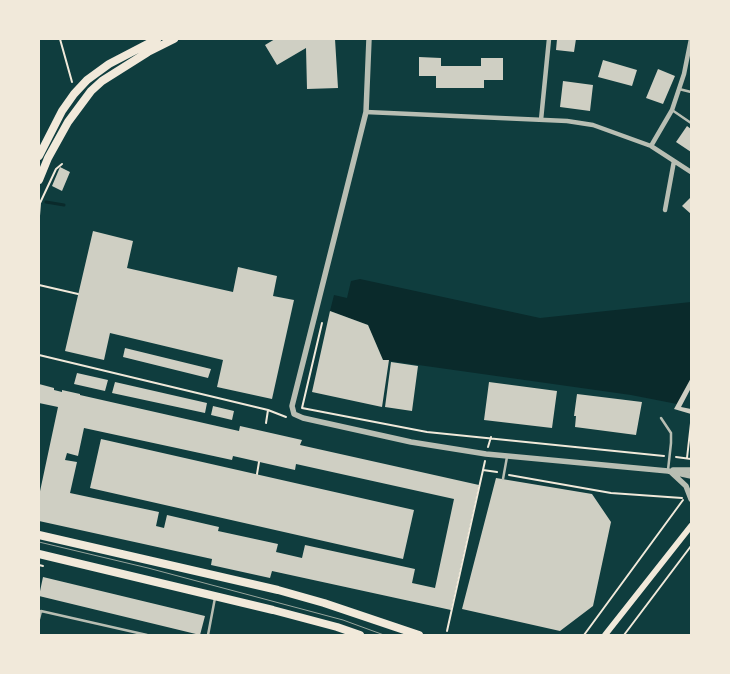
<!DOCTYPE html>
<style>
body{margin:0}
#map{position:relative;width:730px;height:674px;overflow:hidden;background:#0f3d3e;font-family:Lato,sans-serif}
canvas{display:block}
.frame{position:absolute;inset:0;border:40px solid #f1e9da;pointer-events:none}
</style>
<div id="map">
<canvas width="730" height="674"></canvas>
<div class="frame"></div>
</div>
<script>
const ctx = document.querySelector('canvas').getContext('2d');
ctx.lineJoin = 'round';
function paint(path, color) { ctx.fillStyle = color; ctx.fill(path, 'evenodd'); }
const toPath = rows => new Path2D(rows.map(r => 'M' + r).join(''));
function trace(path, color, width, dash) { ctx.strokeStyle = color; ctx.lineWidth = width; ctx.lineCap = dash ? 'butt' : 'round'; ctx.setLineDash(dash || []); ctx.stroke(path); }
const water = toPath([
 [360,279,540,318,691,302,691,378,677,404,631,395,383,360,368,325,330,311,334,295,347,298,351,281]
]);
const stream = toPath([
 [46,202,64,205]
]);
const building = toPath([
 [275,39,335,39,338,88,307,89,306,48,277,65,265,45],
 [557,39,576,39,574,52,556,50],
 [419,57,441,58,441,66,481,66,481,58,503,58,503,80,484,80,484,88,436,88,436,76,419,76],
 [603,60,637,70,632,86,598,77],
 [658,69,675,76,663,104,646,98],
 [563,81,593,85,590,111,560,107],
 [687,126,691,129,691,152,676,142],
 [60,167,70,172,62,191,52,186],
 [690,198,691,199,691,214,682,206],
 [93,231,133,241,127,268,233,292,238,267,277,276,273,296,294,300,272,399,217,387,223,360,110,333,104,360,65,351],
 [330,311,368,325,383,360,389,360,382,407,312,392],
 [125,348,211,369,208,378,123,357],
 [391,362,418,366,412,411,385,407],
 [77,373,108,380,105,391,74,384],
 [691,378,691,388,681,407,691,409,691,414,674,409],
 [115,382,207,403,205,413,112,393],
 [489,382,557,391,552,428,484,420],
 [39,384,54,388,54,390,62,392,62,390,80,394,80,395,239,431,240,426,302,440,300,445,479,485,451,610,272,571,270,578,211,565,212,559,39,521,39,496,58,407,39,403],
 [84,428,232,460,233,456,295,470,296,464,454,499,435,588,412,583,415,569,305,545,302,558,276,552,278,544,218,531,219,527,167,515,164,528,156,526,159,512,70,493,77,462,65,460,67,453,78,456],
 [577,394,642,402,636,435,575,427,576,416,574,416],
 [213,406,234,411,232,420,211,415],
 [101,439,414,510,403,559,90,488],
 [496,478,592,494,611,522,593,606,560,631,462,609],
 [43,577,205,616,200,635,39,596]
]);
const path = toPath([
 [60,39,72,82],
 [39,216,40,203,56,169,62,164],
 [39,285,78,294],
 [322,323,302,408,427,432,664,456],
 [39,355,268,410,286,417],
 [266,423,268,410],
 [488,447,491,437],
 [676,457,691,459],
 [687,458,691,423],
 [483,470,497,472],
 [257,474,259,462],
 [509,475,611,493,682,498],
 [39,565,43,566],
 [447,631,485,461],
 [584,635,683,500],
 [624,635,691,546]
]);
const service = toPath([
 [679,89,691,92],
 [672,110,691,123],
 [661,418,671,433,671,443,668,470],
 [503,479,507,457],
 [39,619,41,611,147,635],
 [208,635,215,598]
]);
const minor = toPath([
 [366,112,567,121,593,125,651,146,691,172],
 [541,120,549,39],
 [651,146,672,110,684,74,691,39],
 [665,210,674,161]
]);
const tertiary = toPath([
 [369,39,366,112,292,406,294,414,303,418,411,442,486,454,668,471,691,476],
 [673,470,691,470],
 [672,473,686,486,691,499]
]);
const secondary = toPath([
 [605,635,691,526]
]);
const primary = toPath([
 [39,156,62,111,74,94,87,80,109,64,157,39],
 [39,180,48,158,68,122,91,91,102,81,148,52,174,39],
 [39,535,278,590,324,603,419,635],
 [39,554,273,610,337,627,360,635]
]);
const tram = toPath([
 [39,542,148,568,343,620,384,635]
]);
paint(water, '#0a2a2b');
trace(stream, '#0a2a2b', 3);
paint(building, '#cfcfc3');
trace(path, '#f1e9da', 2);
trace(service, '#b8beb3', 2.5);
trace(minor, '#b8beb3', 4.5);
trace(tertiary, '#b8beb3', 5.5);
trace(secondary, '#f1e9da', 6);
trace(primary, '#f1e9da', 8);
trace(tram, '#97a49c', 1);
</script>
